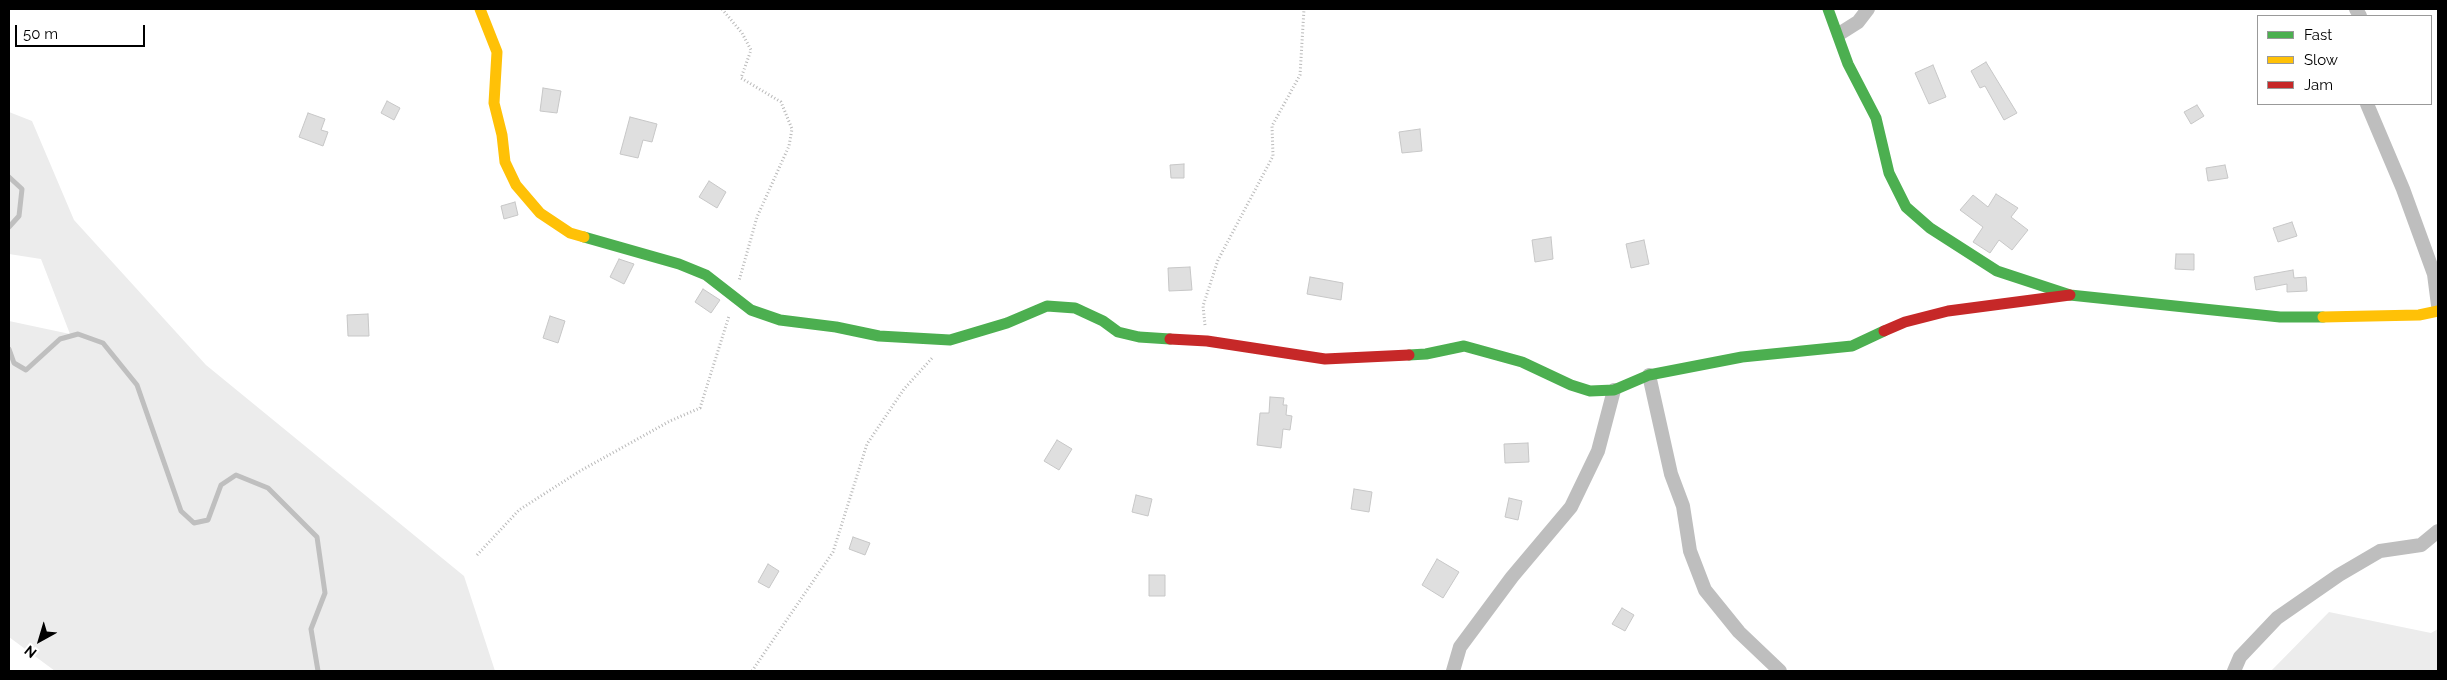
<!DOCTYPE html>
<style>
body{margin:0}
#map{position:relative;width:2447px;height:680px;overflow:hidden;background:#fff;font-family:Raleway,sans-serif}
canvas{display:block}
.frame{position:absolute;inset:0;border:10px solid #000;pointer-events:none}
.legend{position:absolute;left:2257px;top:15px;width:175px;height:90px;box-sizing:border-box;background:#fff;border:1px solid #999;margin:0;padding:6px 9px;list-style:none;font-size:15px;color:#000}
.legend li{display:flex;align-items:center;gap:10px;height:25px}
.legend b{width:25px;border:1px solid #999}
.north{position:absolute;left:15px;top:615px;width:50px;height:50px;-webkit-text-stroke:4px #fff;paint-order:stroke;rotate:219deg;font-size:14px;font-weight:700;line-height:20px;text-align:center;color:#000}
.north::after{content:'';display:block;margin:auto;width:18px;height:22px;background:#000;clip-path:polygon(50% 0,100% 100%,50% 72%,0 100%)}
.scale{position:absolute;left:15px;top:25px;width:130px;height:22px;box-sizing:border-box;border:2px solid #000;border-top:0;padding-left:6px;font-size:15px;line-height:18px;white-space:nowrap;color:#000;-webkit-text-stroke:4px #fff;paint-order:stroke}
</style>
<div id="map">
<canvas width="2447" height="680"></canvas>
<div class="frame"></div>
<ul class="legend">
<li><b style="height:6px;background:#4caf50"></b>Fast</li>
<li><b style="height:6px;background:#ffc107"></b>Slow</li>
<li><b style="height:6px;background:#c62828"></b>Jam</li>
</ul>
<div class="north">N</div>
<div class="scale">50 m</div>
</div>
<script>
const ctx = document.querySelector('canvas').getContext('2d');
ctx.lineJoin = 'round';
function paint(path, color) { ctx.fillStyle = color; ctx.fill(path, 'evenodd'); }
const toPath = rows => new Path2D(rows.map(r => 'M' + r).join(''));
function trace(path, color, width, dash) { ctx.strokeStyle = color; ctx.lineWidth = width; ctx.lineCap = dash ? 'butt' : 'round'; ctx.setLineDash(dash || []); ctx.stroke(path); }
const green = toPath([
 [9,112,32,121,74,220,206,365,464,576,495,671,55,671,9,637,9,321,70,334,41,259,9,254],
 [2329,612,2431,633,2438,629,2438,671,2271,671]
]);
const stream = toPath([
 [9,177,22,189,19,216,9,227],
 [9,349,14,363,26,370,60,339,78,334,103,343,137,385,181,511,194,523,208,520,221,485,236,475,268,488,317,537,325,593,311,629,318,671]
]);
const building = toPath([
 [1986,62,2017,113,2004,120,1985,86,1980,88,1971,71,1986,62],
 [1933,65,1946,97,1929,104,1915,73,1933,65],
 [543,88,561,91,557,113,540,111,543,88],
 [387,101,400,108,394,120,381,113,387,101],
 [2197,105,2204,116,2191,124,2184,112,2197,105],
 [308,113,325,119,321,130,328,132,323,146,299,137,308,113],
 [630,117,657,124,652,142,643,140,638,158,620,154,630,117],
 [1420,129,1422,151,1402,153,1399,132,1420,129],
 [1184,164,1184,178,1171,178,1170,165,1184,164],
 [2225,165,2228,178,2208,181,2206,168,2225,165],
 [709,181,726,192,717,208,699,197,709,181],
 [1996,194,2018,208,2011,217,2028,230,2012,250,1999,240,1990,253,1973,242,1983,227,1960,210,1973,195,1988,207,1996,194],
 [515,202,518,215,504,219,501,206,515,202],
 [2292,222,2297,236,2278,242,2273,228,2292,222],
 [1551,237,1553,259,1535,262,1532,240,1551,237],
 [1644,240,1649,264,1631,268,1626,244,1644,240],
 [2176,254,2194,254,2194,270,2175,269,2176,254],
 [619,259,634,264,624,284,610,277,619,259],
 [1190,267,1192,290,1169,291,1168,268,1190,267],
 [2293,270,2294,278,2306,277,2307,291,2287,292,2287,284,2256,290,2254,277,2293,270],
 [1310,277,1343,283,1341,300,1307,294,1310,277],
 [703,289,720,300,711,313,695,302,703,289],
 [368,314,369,336,348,336,347,315,368,314],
 [550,316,565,321,558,343,543,338,550,316],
 [1270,397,1284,398,1283,405,1287,405,1286,415,1292,416,1290,430,1283,429,1281,448,1257,445,1260,413,1269,413,1270,397],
 [1057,440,1072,449,1059,470,1044,461,1057,440],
 [1528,443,1529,462,1505,463,1504,444,1528,443],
 [1354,489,1372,492,1369,512,1351,509,1354,489],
 [1136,495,1152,499,1148,516,1132,512,1136,495],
 [1509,498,1522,501,1518,520,1505,517,1509,498],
 [853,537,870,543,865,555,849,549,853,537],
 [1437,559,1459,572,1443,598,1422,585,1437,559],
 [768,564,779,571,769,588,758,582,768,564],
 [1149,575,1165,575,1165,596,1149,596,1149,575],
 [1622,608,1634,615,1625,631,1612,624,1622,608]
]);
const path = toPath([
 [722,9,742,33,751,50,741,78,781,102,792,129,789,146,757,217,739,281],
 [1205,325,1203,306,1218,260,1273,156,1272,126,1300,75,1304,9],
 [477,555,519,510,580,471,670,421,700,408,729,316],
 [752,671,833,552,867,444,904,389,933,357]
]);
const street = toPath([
 [2356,9,2360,16],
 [1839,34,1858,22,1868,9],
 [2367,104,2403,189,2434,274,2438,305],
 [1649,375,1671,474,1683,506,1690,551,1705,590,1739,632,1780,671],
 [1453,671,1460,647,1512,577,1571,507,1598,451,1614,390],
 [2234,671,2240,657,2277,618,2339,575,2380,551,2421,545,2438,531]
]);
const fast = toPath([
 [1828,9,1848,64,1876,118,1889,173,1906,207,1930,228,1997,271,2070,295,2280,317,2323,317],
 [584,237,679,264,706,275,751,310,780,320,836,327,879,336,950,340,1007,323,1047,306,1075,308,1103,321,1118,332,1139,337,1170,339],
 [1409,355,1426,354,1464,346,1522,362,1571,385,1590,391,1614,390,1649,375,1742,357,1852,346,1884,331]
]);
const slow = toPath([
 [480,9,497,52,494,103,502,135,505,162,516,185,540,213,570,233,584,237],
 [2323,317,2419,315,2438,311]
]);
const jam = toPath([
 [1884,331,1905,322,1948,311,2070,295],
 [1170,339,1207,341,1325,359,1409,355]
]);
paint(green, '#ececec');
trace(stream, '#bfbfbf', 5);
paint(building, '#dfdfdf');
trace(building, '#c7c7c7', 1);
trace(path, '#b9b9b9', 3, [1, 2.5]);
trace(street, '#bebebe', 14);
trace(fast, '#4caf50', 11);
trace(slow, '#ffc107', 11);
trace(jam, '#c62828', 11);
</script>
